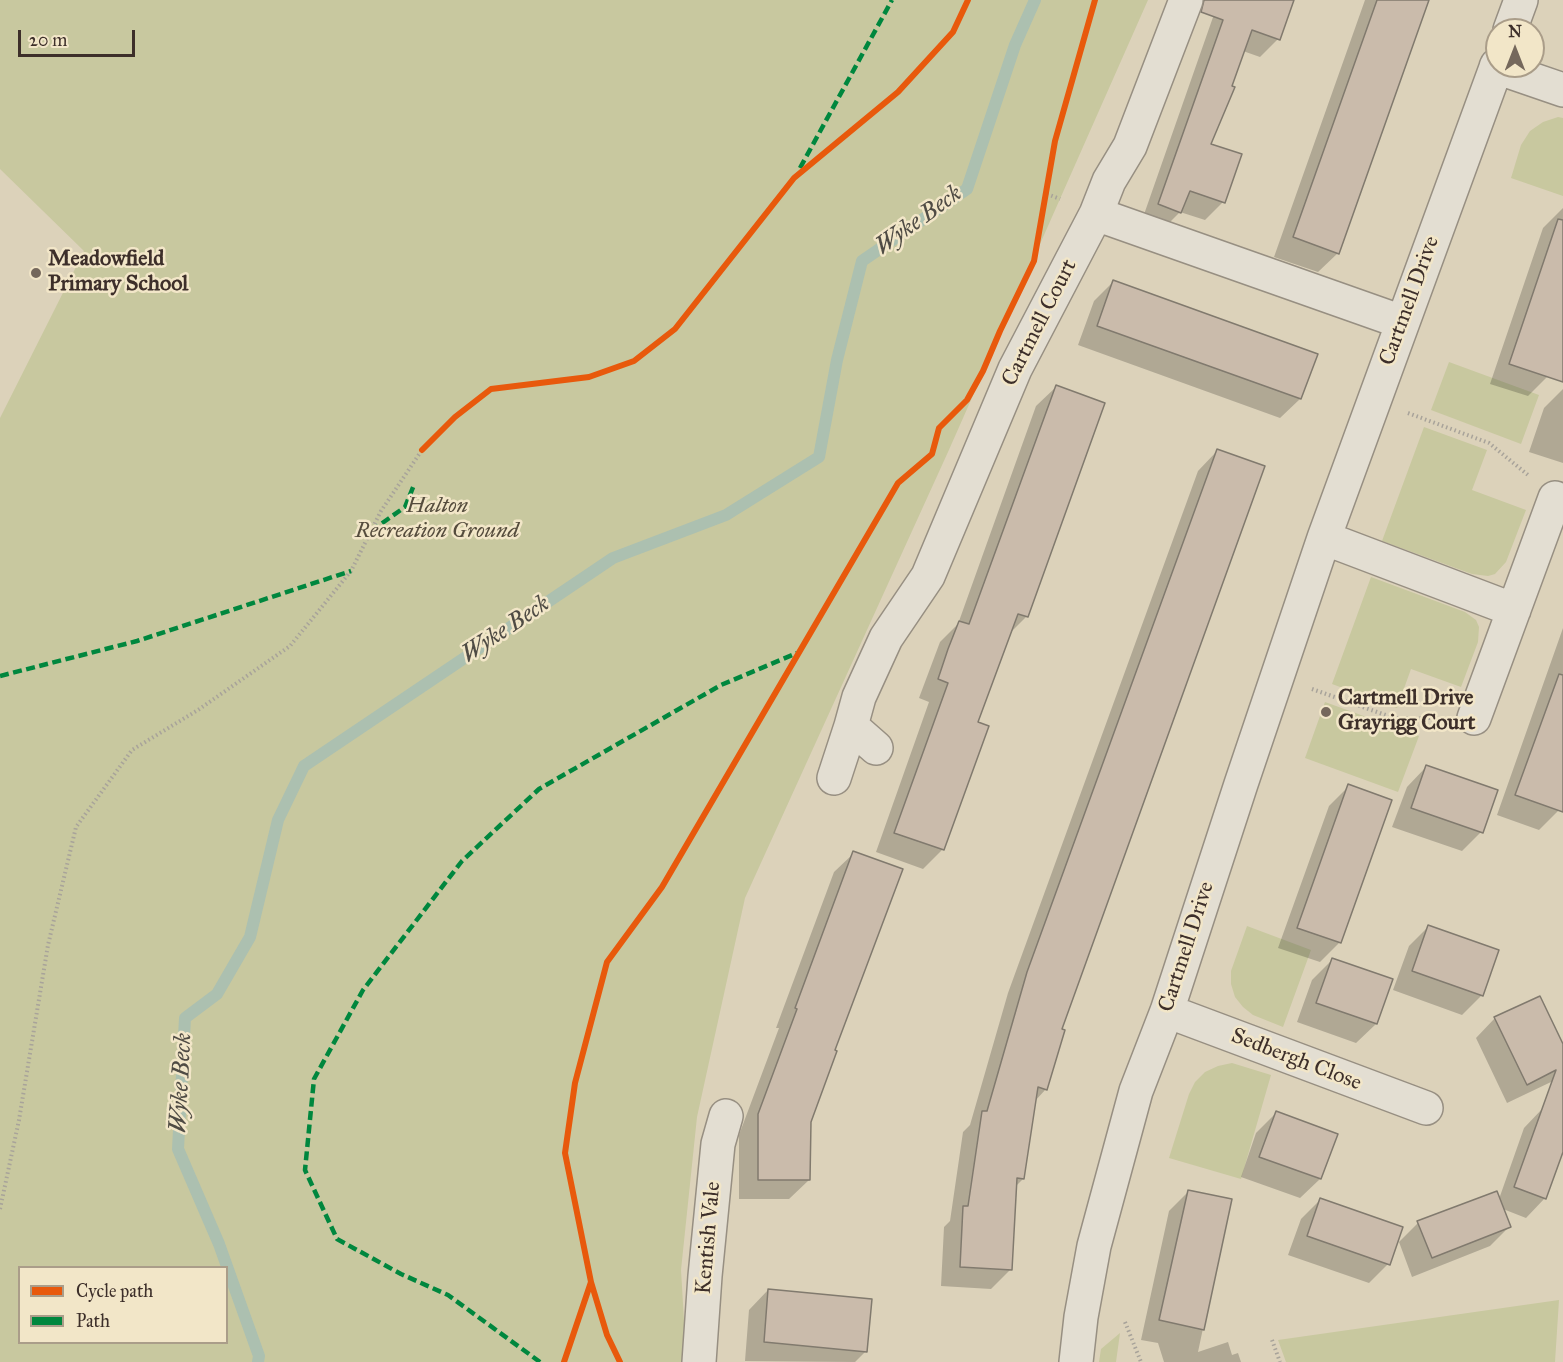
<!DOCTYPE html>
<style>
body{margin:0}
#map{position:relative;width:1563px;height:1362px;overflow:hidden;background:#dcd2ba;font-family:"IM FELL Great Primer",serif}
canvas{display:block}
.legend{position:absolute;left:18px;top:1266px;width:210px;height:78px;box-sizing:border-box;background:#f2e6c8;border:2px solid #aa9d89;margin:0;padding:8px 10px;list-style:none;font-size:18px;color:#3d2f2a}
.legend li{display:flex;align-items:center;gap:12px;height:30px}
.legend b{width:30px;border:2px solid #aa9d89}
.north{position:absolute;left:1485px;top:18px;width:60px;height:60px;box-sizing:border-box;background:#f2e6c8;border:2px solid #aa9d89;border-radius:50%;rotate:0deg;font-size:16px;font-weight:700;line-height:24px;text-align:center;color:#3d2f2a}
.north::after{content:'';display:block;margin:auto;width:21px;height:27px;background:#75685c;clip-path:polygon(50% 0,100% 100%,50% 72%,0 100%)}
.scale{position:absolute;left:18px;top:30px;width:117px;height:27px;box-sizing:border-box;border:3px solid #3d2f2a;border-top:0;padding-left:8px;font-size:18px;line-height:21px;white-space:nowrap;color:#3d2f2a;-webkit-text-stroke:4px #f2e6c8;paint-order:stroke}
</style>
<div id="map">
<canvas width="1563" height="1362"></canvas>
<ul class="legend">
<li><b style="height:8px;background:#e8590c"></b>Cycle path</li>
<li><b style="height:8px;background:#00873e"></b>Path</li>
</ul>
<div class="north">N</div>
<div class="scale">20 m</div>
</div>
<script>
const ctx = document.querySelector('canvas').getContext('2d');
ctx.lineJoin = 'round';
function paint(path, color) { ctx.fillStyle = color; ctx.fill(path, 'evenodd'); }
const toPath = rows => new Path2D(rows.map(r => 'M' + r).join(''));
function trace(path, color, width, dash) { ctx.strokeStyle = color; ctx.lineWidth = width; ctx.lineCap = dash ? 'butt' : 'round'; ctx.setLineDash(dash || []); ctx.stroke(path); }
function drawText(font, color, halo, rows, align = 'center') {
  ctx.font = font + ' "IM FELL Great Primer",serif'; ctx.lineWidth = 5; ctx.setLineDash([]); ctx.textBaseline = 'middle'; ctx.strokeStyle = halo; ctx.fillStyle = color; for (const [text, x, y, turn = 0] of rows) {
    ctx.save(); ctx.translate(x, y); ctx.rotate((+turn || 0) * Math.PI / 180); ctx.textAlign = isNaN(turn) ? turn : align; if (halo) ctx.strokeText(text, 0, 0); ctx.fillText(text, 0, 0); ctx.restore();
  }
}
const green = toPath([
 [0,0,1148,0,948,452,745,898,697,1117,681,1270,686,1354,684,1362,0,1362,0,418,84,251,0,169],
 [20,1268,226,1268,226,1342,20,1342],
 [1558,117,1563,118,1563,196,1511,178,1521,145,1530,131,1543,122],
 [1449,362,1539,395,1521,444,1431,410],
 [1424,427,1487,450,1472,490,1526,510,1506,562,1495,574,1488,576,1472,574,1382,541],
 [1371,577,1465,612,1476,620,1479,627,1478,642,1461,687,1411,669,1397,708,1332,684],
 [1325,702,1419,736,1398,792,1305,758],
 [1247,926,1311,950,1283,1027,1253,1015,1243,1007,1235,997,1231,984,1231,971],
 [1232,1063,1271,1075,1241,1179,1169,1158,1189,1094,1195,1082,1205,1072,1218,1066],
 [1559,1300,1555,1362,1286,1362,1278,1340],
 [1120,1333,1116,1362,1099,1362,1101,1349]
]);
const shadow = toPath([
 [1219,0,1292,0,1278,39,1260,57,1243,51,1209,145,1223,202,1205,220,1180,212,1161,231,1141,223],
 [1365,0,1428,0,1338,253,1318,272,1274,257],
 [1563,208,1563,332,1548,376,1528,396,1490,384,1543,228],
 [1114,281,1316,355,1300,399,1280,418,1078,345,1094,301],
 [1056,387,1103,404,1026,617,1008,635,976,723,987,727,942,850,923,869,876,852,929,702,919,698,940,642,958,624,1036,406],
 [1563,389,1563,463,1529,452,1544,408],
 [1217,451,1060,1030,1046,1089,1035,1101,1023,1179,1015,1187,1011,1269,991,1289,941,1286,944,1227,950,1221,963,1132,970,1125,1008,993,1198,471],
 [1563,628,1563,798,1559,810,1539,830,1497,815],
 [1426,767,1481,832,1462,851,1392,827,1407,787],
 [1349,786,1390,801,1339,943,1320,962,1278,948,1329,806],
 [854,853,833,1051,810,1122,809,1180,789,1199,739,1199,739,1135,779,1028,776,1028,834,872],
 [1428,927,1482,995,1462,1015,1393,990,1409,946],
 [1332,960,1376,1024,1356,1043,1297,1022,1312,980],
 [1495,1018,1563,1047,1563,1069,1551,1082,1507,1103,1476,1038],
 [1543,1108,1563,1115,1563,1148,1545,1198,1526,1218,1503,1209,1509,1227,1490,1246,1412,1277,1399,1242,1418,1223,1499,1199,1524,1128],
 [1276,1113,1336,1135,1320,1179,1300,1198,1241,1177,1256,1133],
 [1188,1192,1230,1200,1198,1352,1228,1342,1232,1355,1238,1353,1241,1362,1164,1362,1158,1343,1141,1340,1169,1211],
 [1320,1200,1388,1264,1369,1283,1288,1255,1301,1219],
 [768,1290,866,1351,855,1362,745,1361,749,1310]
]);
const stream = toPath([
 [258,1362,259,1356,219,1244,178,1149,185,1018,217,994,250,937,278,820,304,766,613,558,726,515,819,457,837,360,862,261,967,189,1015,45,1035,0]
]);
const building = toPath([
 [1204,0,1294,0,1280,40,1252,30,1232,86,1235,87,1211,144,1242,154,1225,203,1190,191,1181,213,1158,204,1223,20,1201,12,1204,0],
 [1377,0,1429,0,1339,254,1293,237,1377,0],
 [1558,219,1563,220,1563,382,1509,364,1558,219],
 [1113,280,1318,354,1301,399,1097,326,1113,280],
 [1056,385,1105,403,1028,617,1018,614,978,722,989,726,944,850,894,833,948,683,938,679,948,649,959,621,969,624,1056,385],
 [1217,449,1265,466,1062,1029,1065,1030,1047,1090,1038,1087,1024,1179,1017,1178,1012,1270,960,1267,963,1206,968,1206,982,1111,987,1111,1027,972,1217,449],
 [1559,674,1563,675,1563,812,1515,795,1559,674],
 [1426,765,1498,790,1483,833,1411,808,1426,765],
 [1348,784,1392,800,1341,943,1297,928,1348,784],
 [853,851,903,869,835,1050,837,1051,811,1122,810,1180,758,1180,758,1114,797,1009,795,1008,853,851],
 [1428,925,1499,950,1483,996,1412,971,1428,925],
 [1332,958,1393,979,1377,1024,1316,1003,1332,958],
 [1540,996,1563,1044,1563,1152,1546,1199,1514,1187,1556,1070,1527,1085,1494,1017,1540,996],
 [1276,1111,1338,1134,1321,1179,1259,1157,1276,1111],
 [1188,1190,1232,1199,1204,1330,1159,1320,1188,1190],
 [1497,1191,1511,1227,1432,1258,1417,1221,1497,1191],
 [1320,1198,1403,1227,1390,1265,1307,1236,1320,1198],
 [768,1289,872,1299,867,1352,764,1342,768,1289]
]);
const path = toPath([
 [1047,194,1060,199],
 [1408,413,1489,443,1528,475],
 [1312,689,1394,718,1438,718],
 [0,1209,19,1120,48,945,76,827,132,750,198,710,290,646,351,571,381,511,422,450,455,417,491,389,589,377,634,361,675,329,794,178,898,92,953,32,968,0],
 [1125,1322,1141,1362],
 [1272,1340,1280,1362]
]);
const minor = toPath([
 [1510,30,1521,0],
 [1496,67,1563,90],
 [1096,214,1109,181,1130,146,1186,0],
 [1324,538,1514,610],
 [1474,718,1555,498],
 [851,726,859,697,886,638,928,576,1015,369,1096,214,1402,322],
 [834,778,851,726,876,748],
 [1167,1011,1426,1108],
 [699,1362,705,1276,718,1144,726,1116],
 [1076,1362,1081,1317,1094,1246,1136,1091,1167,1011,1241,784,1324,538,1497,65]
]);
const quiet = toPath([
 [800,168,892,0],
 [371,531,405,507,414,485],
 [0,676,137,641,351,571],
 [540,1362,448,1295,401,1274,337,1239,305,1170,314,1079,363,990,462,861,539,789,721,685,797,653]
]);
const cycleway = toPath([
 [422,450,455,417,491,389,589,377,634,361,675,329,794,178,898,92,953,32,968,0],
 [564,1362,591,1282],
 [620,1362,607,1335,591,1282,565,1153,575,1083,607,962,662,887,898,483,932,454,939,428,967,400,983,371,1000,331,1034,261,1055,141,1095,0]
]);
const markers = [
 [36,273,6,"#75685c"],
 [1326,712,6,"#75685c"]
];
const poiNames = [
 ["Meadowfield",48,260],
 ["Primary School",48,285],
 ["Cartmell Drive",1338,699],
 ["Grayrigg Court",1338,724]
];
const streetNames = [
 ["Cartmell Drive",1410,301,-70],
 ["Cartmell Court",1040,323,-63],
 ["Cartmell Drive",1187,947,-72],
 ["Sedbergh Close",1296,1060,21],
 ["Kentish Vale",709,1238,-85]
];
const parkNames = [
 ["Halton",437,507],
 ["Recreation Ground",437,532]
];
const waterNames = [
 ["Wyke Beck",919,221,-36],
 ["Wyke Beck",506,630,-34],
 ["Wyke Beck",182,1083,-87]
];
paint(green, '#c8c89f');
paint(shadow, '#0003');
trace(stream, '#acc0b0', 12);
paint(building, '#cabbab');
trace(building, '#817a6e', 1.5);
trace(minor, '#978f82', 36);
trace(path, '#a8a39a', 4, [1.5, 3]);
trace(minor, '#e3ded2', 33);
trace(quiet, '#00873e', 4.5, [9, 4.5]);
trace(cycleway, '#e8590c', 6);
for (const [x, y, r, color] of markers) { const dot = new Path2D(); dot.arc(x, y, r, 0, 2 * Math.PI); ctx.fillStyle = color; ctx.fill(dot); trace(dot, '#f2e6c8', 2); }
drawText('bold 22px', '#3d2f2a', '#f2e6c8', poiNames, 'left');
drawText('22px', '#3d2f2a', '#f2e6c8', streetNames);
drawText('italic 22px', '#554c3d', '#f2e6c8', parkNames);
drawText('italic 24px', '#4f4b44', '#f2e6c8', waterNames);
</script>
